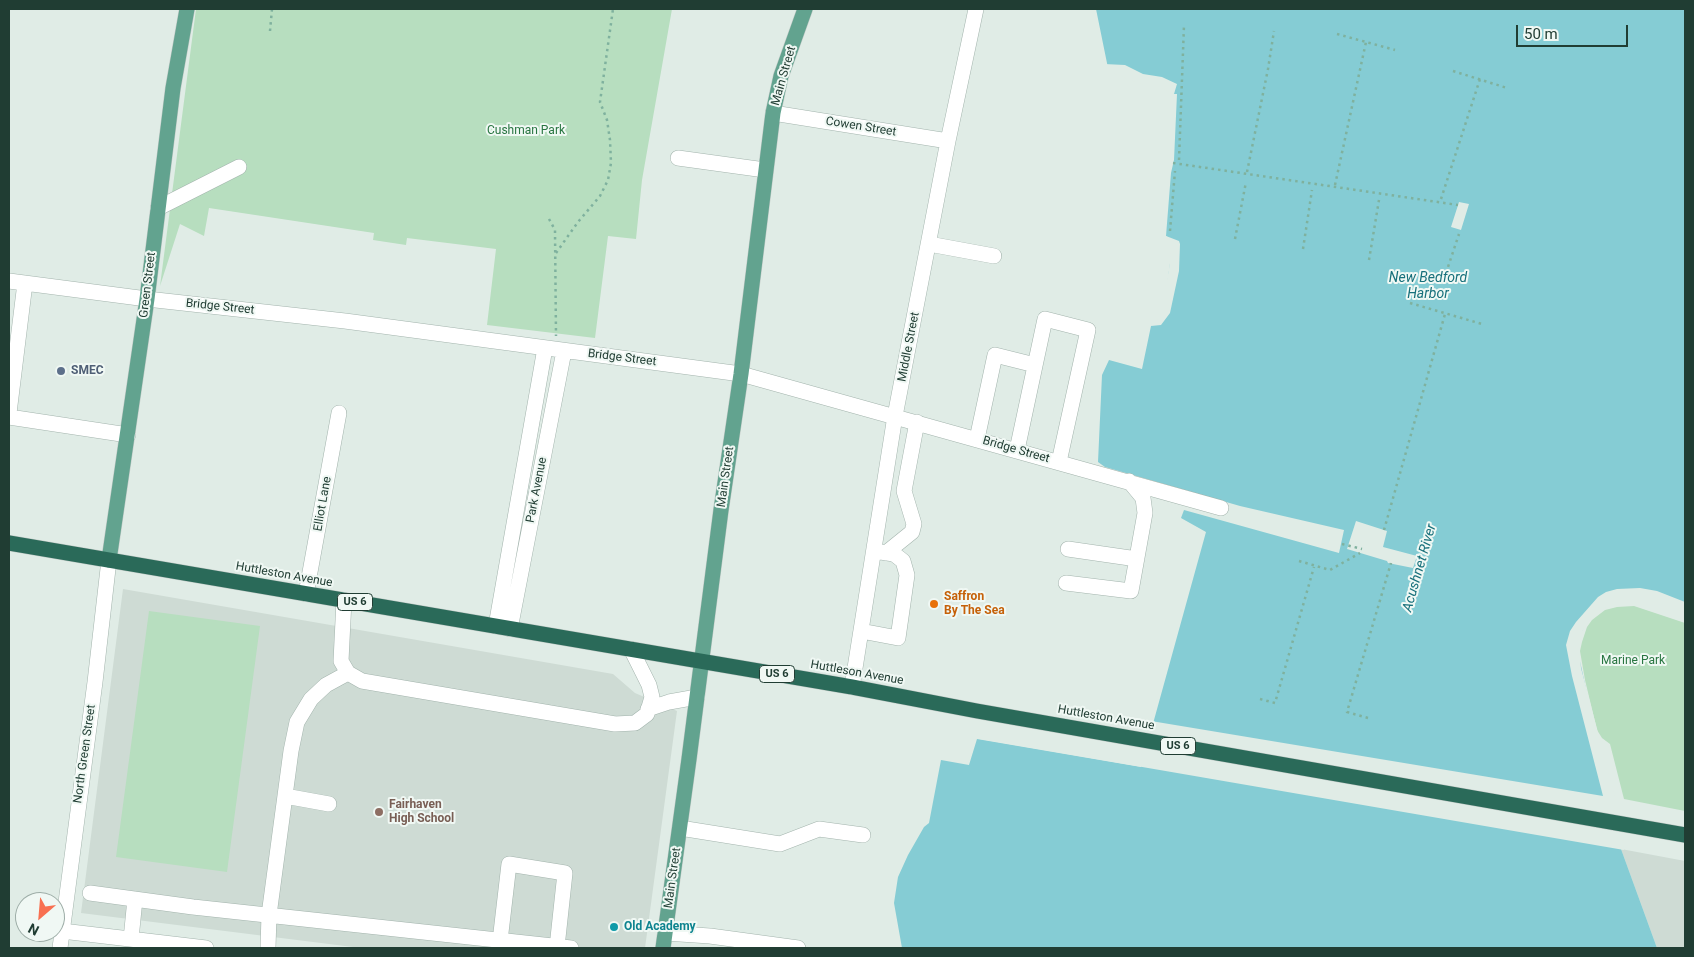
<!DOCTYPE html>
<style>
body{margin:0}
#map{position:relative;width:1694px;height:957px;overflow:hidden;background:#e0ece6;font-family:Roboto,sans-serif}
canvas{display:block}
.frame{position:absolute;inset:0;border:10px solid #203d33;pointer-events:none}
.north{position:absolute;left:15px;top:892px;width:50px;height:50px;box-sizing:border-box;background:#f0f8f4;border:1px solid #9dada7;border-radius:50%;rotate:207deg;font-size:14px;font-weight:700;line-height:20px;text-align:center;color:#203d33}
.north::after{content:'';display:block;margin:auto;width:18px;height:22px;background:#f87051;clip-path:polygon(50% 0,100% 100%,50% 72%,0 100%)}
.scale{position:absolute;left:1516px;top:25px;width:112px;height:22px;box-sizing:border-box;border:2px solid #203d33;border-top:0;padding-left:6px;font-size:15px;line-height:18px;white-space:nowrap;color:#203d33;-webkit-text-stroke:4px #f0f8f4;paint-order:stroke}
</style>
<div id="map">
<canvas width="1694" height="957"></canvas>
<div class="frame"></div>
<div class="north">N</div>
<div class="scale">50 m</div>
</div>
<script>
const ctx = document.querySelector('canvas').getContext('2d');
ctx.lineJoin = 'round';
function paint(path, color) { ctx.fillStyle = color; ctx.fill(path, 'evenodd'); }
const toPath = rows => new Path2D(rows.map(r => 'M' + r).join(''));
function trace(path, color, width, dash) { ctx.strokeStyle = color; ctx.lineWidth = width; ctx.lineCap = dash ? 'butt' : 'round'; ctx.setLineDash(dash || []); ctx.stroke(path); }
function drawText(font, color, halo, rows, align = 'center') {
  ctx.font = font + ' Roboto,sans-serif'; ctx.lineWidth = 4; ctx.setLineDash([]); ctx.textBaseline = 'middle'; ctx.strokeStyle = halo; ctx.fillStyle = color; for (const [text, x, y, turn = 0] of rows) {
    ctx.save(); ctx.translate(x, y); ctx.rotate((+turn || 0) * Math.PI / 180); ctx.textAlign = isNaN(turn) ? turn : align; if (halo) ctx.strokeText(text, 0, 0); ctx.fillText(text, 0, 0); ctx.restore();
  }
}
const built = toPath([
 [123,589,613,674,635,693,677,711,645,948,361,948,81,913],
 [1621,849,1685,861,1685,948,1657,948]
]);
const green = toPath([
 [196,9,672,9,642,180,636,239,608,236,595,338,487,325,496,249,407,238,406,245,373,240,374,233,209,208,204,236,180,224,160,286],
 [1634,606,1685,623,1685,811,1624,799,1610,744,1602,738,1597,730,1585,680,1580,651,1582,642,1587,627,1592,620,1605,610,1617,607],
 [149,611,260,626,227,872,116,857]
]);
const water = toPath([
 [1096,9,1685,9,1685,615,1631,599,1608,603,1588,619,1576,643,1621,849,1657,948,902,948,894,903,898,877,908,855,924,827,929,823,941,760,969,765,977,739,1141,767,1206,532,1181,518,1184,510,1339,553,1344,530,1240,506,1105,467,1098,462,1102,375,1109,360,1142,369,1151,326,1160,320,1164,307,1173,241,1166,236,1171,173,1174,160,1177,94,1174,94,1173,91,1108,68]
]);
const pier = toPath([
 [1104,64,1125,65,1143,74,1162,77,1177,84,1174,94,1161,88,1143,85,1107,71],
 [1459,202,1469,204,1461,230,1451,227],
 [1166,236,1179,241,1180,244,1179,271,1170,313,1161,325,1151,326,1153,322,1158,319,1162,307,1169,269,1171,246,1170,242,1166,239],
 [1356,521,1387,531,1383,547,1417,556,1413,568,1388,563,1387,561,1347,549],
 [1640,588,1657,591,1685,602,1685,617,1647,605,1631,602,1609,606,1600,611,1590,620,1583,630,1579,644,1581,668,1615,797,1624,850,974,738,977,736,1139,764,1151,721,1603,796,1572,676,1566,645,1570,631,1576,622,1598,597,1606,592,1617,589]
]);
const path = toPath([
 [270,31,272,9],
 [1337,34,1395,50],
 [1453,71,1507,88],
 [1179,160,1184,25],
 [1173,163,1458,205],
 [1247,172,1268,69,1274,31],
 [1335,185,1366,42],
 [1441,199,1480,79],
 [549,219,555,230,556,336],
 [1170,231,1175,171],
 [1235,239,1246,182],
 [1303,249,1312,190],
 [556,253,578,222,600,196,608,180,611,163,610,140,607,120,600,102,613,9],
 [1369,260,1379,200],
 [1446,273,1459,234],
 [1410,303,1482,324],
 [1384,530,1445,314],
 [1342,544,1362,549],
 [1299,561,1330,570,1360,553],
 [1260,699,1275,703,1314,567],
 [1368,718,1347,712,1391,563]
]);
const minor = toPath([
 [773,113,948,141],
 [678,158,765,170],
 [158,208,239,167],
 [929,244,994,256],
 [9,281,147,299,345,321,741,374,1221,508],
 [9,413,25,283],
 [9,417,128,435],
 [977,439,995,355,1035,365],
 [1017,450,1045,319,1088,330,1059,462],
 [1068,549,1137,559],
 [886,553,912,532,914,524,904,491,917,422],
 [1066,583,1131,591,1145,513,1143,498,1129,481],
 [306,594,339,413],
 [344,600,341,661,348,673,362,681,615,724,635,723,647,714,652,697,649,685,631,649],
 [496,626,545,348],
 [510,629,564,351],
 [861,631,898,638,907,575,903,561,894,554,874,551],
 [852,687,895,416,948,141,976,9],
 [648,709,669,702,697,697],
 [285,796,329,804],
 [680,828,780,844,819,829,863,835],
 [90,893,193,907,571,948],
 [62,931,206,948],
 [665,933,710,936,798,948],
 [131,939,135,899],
 [500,941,509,864,565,873,557,947],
 [60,948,95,682,109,560],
 [268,948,269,915,291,751,297,722,311,699,326,685,348,673]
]);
const major = toPath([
 [109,560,147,299,173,88,187,9],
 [663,948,689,759,721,510,741,374,773,113,781,76,805,9]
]);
const highway = toPath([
 [9,543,852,687,977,711,1685,835]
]);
const markers = [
 [61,371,5,"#5c6f8a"],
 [934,604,5,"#e8710a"],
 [379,812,5,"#8d6e63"],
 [614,927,5,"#0f9aa8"]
];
const shields = [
 [355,602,35],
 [777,674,35],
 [1178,746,35]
];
const shieldNames = [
 ["US 6",355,602],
 ["US 6",777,674],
 ["US 6",1178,746]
];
const streetNames = [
 ["Main Street",784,76,-74],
 ["Cowen Street",861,127,9],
 ["Green Street",148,285,-83],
 ["Bridge Street",220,307,6],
 ["Middle Street",909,347,-79],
 ["Bridge Street",622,358,7],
 ["Bridge Street",1016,450,16],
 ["Main Street",726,477,-82],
 ["Park Avenue",537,490,-79],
 ["Elliot Lane",323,504,-80],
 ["Huttleston Avenue",284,575,10],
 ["Huttleson Avenue",857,673,10],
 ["Huttleston Avenue",1106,718,10],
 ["North Green Street",85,754,-82],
 ["Main Street",673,878,-82]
];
const parkNames = [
 ["Cushman Park",526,131],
 ["Marine Park",1633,661]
];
const serviceNames = [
 ["SMEC",71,371]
];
const foodNames = [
 ["Saffron",944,597],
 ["By The Sea",944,611]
];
const educationNames = [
 ["Fairhaven",389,805],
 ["High School",389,819]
];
const cultureNames = [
 ["Old Academy",624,927]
];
const waterNames = [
 ["New Bedford",1428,278],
 ["Harbor",1428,294],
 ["Acushnet River",1420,568,-74]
];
paint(built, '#cedbd4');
paint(green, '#b7debf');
paint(water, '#85ccd4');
paint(pier, '#e0ece6');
trace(minor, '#a3b4ad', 16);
trace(major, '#c1c9c6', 16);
trace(highway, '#c1c9c6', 16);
trace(path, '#7fb19e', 2.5, [2.5, 4]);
trace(minor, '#fff', 15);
trace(major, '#62a38f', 15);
trace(highway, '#2a6a59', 15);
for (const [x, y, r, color] of markers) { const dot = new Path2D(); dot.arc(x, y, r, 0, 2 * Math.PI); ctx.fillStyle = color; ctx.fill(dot); trace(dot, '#f0f8f4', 2); }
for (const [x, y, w] of shields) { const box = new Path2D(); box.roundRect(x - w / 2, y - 8.5, w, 17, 4); ctx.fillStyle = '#f0f8f4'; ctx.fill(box); trace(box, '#203d33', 1); }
drawText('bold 11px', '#203d33', null, shieldNames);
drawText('12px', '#203d33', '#f0f8f4', streetNames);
drawText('12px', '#287541', '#f0f8f4', parkNames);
drawText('bold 12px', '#4e5e75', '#f0f8f4', serviceNames, 'left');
drawText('bold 12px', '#c56008', '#f0f8f4', foodNames, 'left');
drawText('bold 12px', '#785e54', '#f0f8f4', educationNames, 'left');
drawText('bold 12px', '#0d838f', '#f0f8f4', cultureNames, 'left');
drawText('italic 14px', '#17707b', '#f0f8f4', waterNames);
</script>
